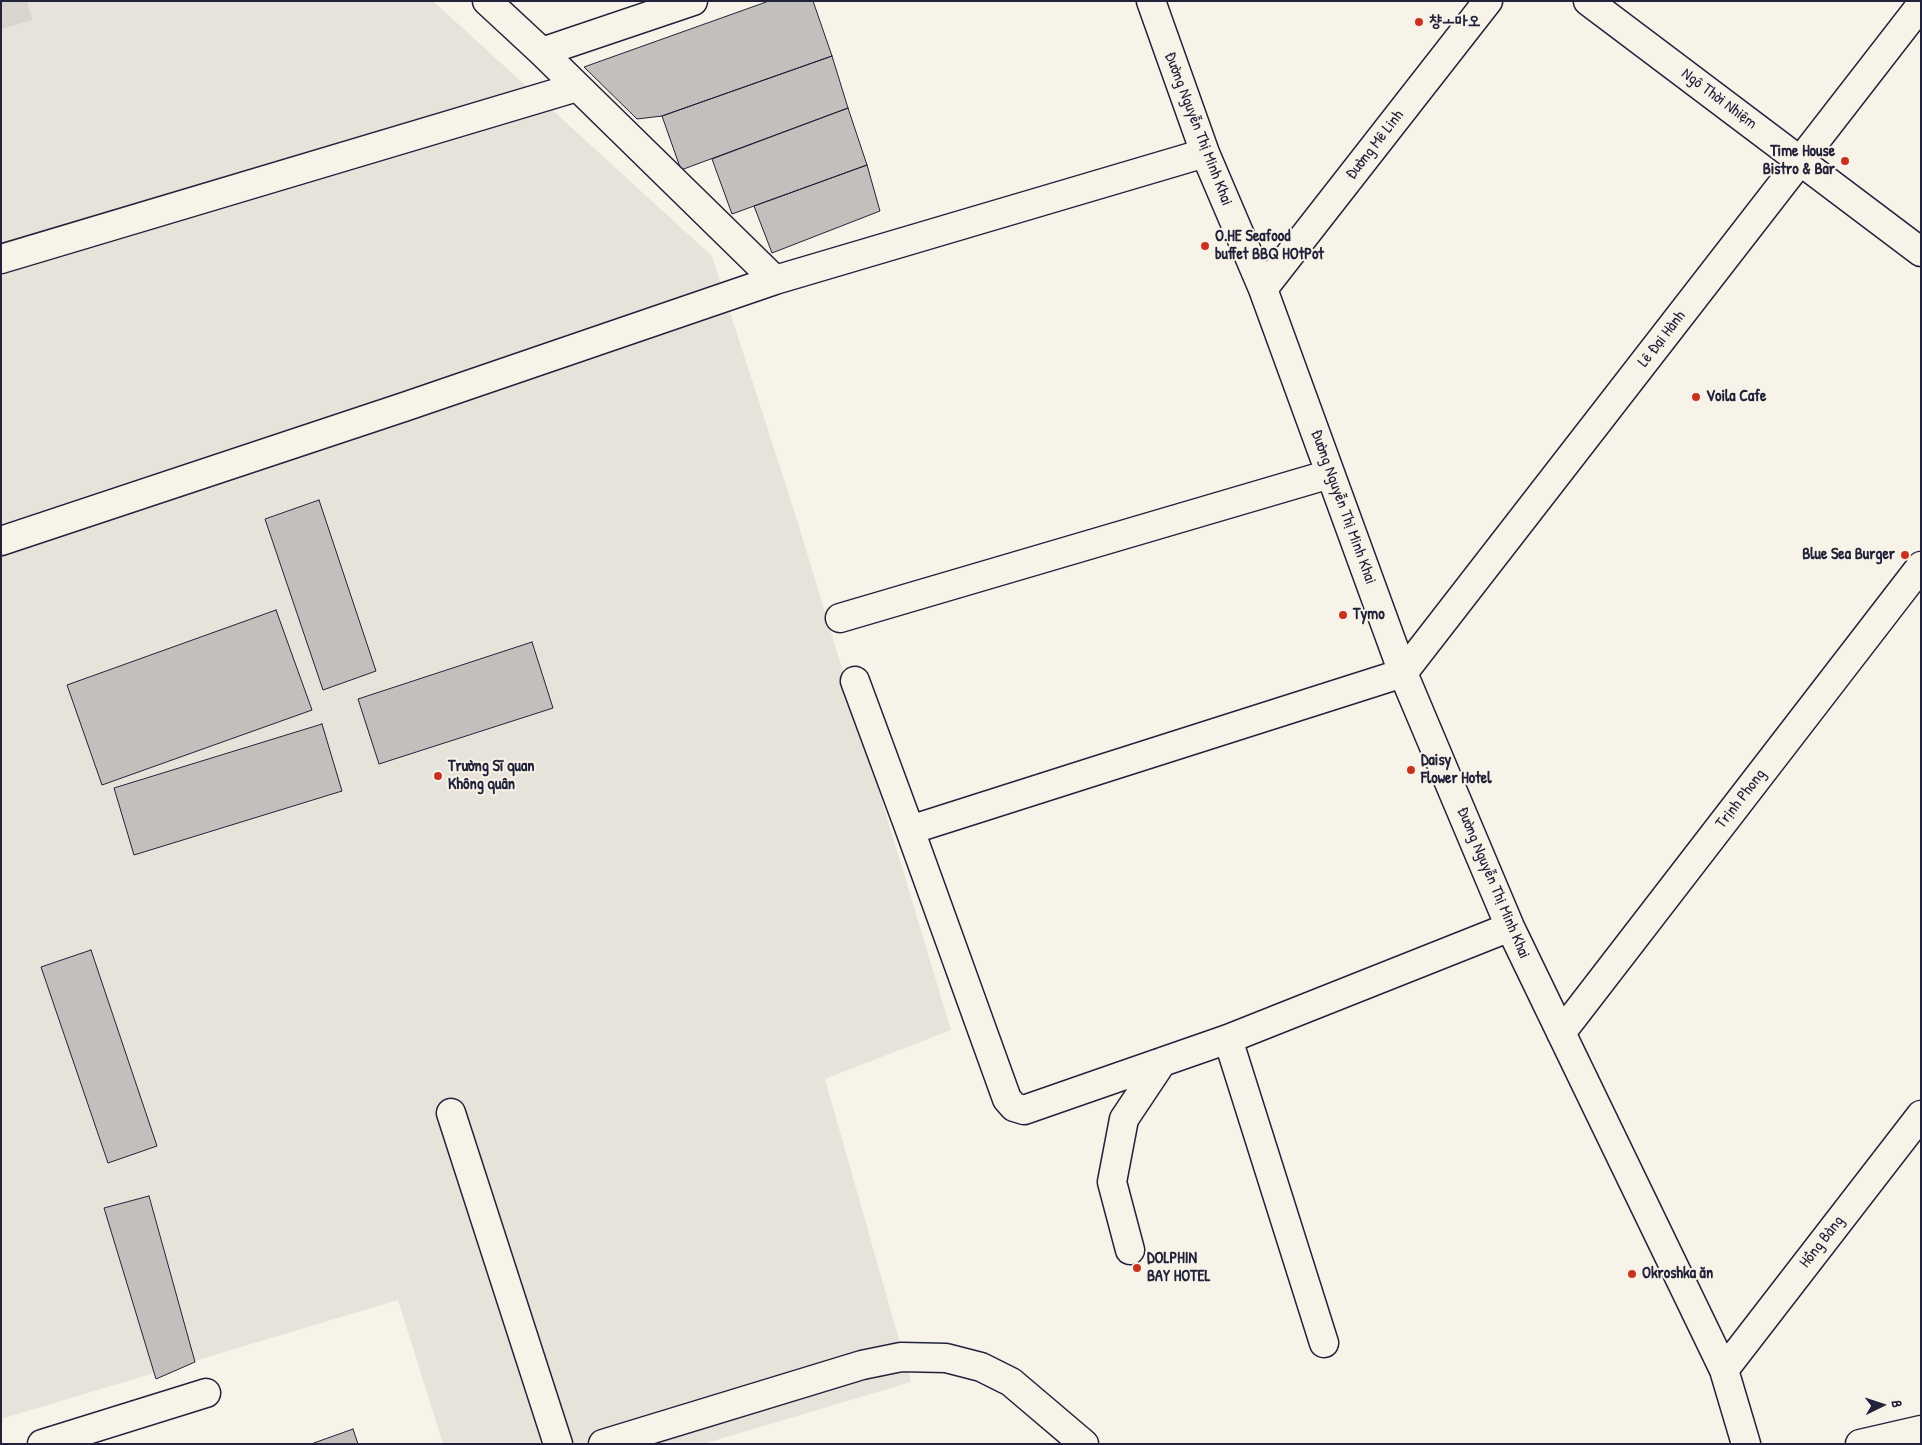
<!DOCTYPE html>
<meta charset="utf-8">
<style>
body{margin:0}
#map{position:relative;width:1922px;height:1445px;overflow:hidden;background:#f7f3e8;font-family:"Patrick Hand",sans-serif}
canvas{display:block}
.frame{position:absolute;inset:0;border:2px solid #22223b;pointer-events:none}
.north{position:absolute;left:1857px;top:1380px;width:50px;height:50px;-webkit-text-stroke:4px #f7f3e8;paint-order:stroke;rotate:86deg;font-size:14px;font-weight:700;line-height:20px;text-align:center;color:#22223b}
.north::after{content:'';display:block;margin:auto;width:18px;height:22px;background:#22223b;clip-path:polygon(50% 0,100% 100%,50% 72%,0 100%)}
</style>
<div id="map">
<canvas width="1922" height="1445"></canvas>
<div class="frame"></div>
<div class="north">B</div>
</div>
<script>
const ctx = document.querySelector('canvas').getContext('2d');
ctx.lineJoin = 'round';
function paint(path, color) { ctx.fillStyle = color; ctx.fill(path, 'evenodd'); }
const toPath = rows => new Path2D(rows.map(r => 'M' + r).join(''));
function trace(path, color, width, dash) { ctx.strokeStyle = color; ctx.lineWidth = width; ctx.lineCap = dash ? 'butt' : 'round'; ctx.setLineDash(dash || []); ctx.stroke(path); }
function drawText(font, color, halo, rows, align = 'center') {
  ctx.font = font + ' "Patrick Hand","Poor Story",sans-serif'; ctx.lineWidth = 4; ctx.setLineDash([]); ctx.textBaseline = 'middle'; ctx.strokeStyle = halo; ctx.fillStyle = color; for (const [text, x, y, turn = 0] of rows) {
    ctx.save(); ctx.translate(x, y); ctx.rotate((+turn || 0) * Math.PI / 180); ctx.textAlign = isNaN(turn) ? turn : align; if (halo) ctx.strokeText(text, 0, 0); ctx.fillText(text, 0, 0); ctx.restore();
  }
}
const built = toPath([
 [1,1,433,1,712,256,798,523,951,1030,825,1079,911,1382,703,1444,443,1444,398,1300,1,1419]
]);
const green = toPath([
 [1,1,27,1,32,20,1,29]
]);
const building = toPath([
 [769,1,813,1,832,56,662,116,637,119,584,67,769,1],
 [832,56,848,108,681,170,662,116,832,56],
 [848,108,867,165,732,214,712,159,848,108],
 [867,165,880,211,772,253,754,206,867,165],
 [319,500,376,671,323,690,265,519,319,500],
 [276,610,312,710,102,785,67,685,276,610],
 [532,642,553,708,379,764,358,699,532,642],
 [322,724,342,791,134,855,114,788,322,724],
 [91,950,157,1146,108,1163,41,967,91,950],
 [149,1196,195,1362,156,1379,104,1208,149,1196],
 [353,1429,358,1444,311,1444,353,1429]
]);
const minor = toPath([
 [487,1,542,52,775,280],
 [1151,1,1205,153,1263,289,1403,673,1510,927,1724,1370,1746,1444],
 [1588,1,1921,252],
 [542,52,693,1],
 [1,259,577,87],
 [1263,289,1488,1],
 [1,541,404,407,775,280,1205,153],
 [840,618,1330,474],
 [855,681,910,830,1007,1099,1014,1107,1024,1110,1228,1039,1510,927],
 [910,830,1403,673,1921,5],
 [1561,1033,1921,566],
 [1228,1039,1324,1343],
 [451,1113,558,1444],
 [1130,1250,1112,1182,1124,1119,1162,1062],
 [1724,1370,1921,1115],
 [42,1444,206,1393],
 [603,1444,862,1365,901,1357,946,1358,981,1367,1011,1382,1084,1444],
 [1860,1444,1921,1430]
]);
const markers = [
 [1419,22,5,"#c8321e"],
 [1845,161,5,"#c8321e"],
 [1205,246,5,"#c8321e"],
 [1696,397,5,"#c8321e"],
 [1905,555,5,"#c8321e"],
 [1343,615,5,"#c8321e"],
 [1411,770,5,"#c8321e"],
 [438,776,5,"#c8321e"],
 [1137,1268,5,"#c8321e"],
 [1632,1274,5,"#c8321e"]
];
const poiNames = [
 ["챵ㅗ마오",1429,22],
 ["Time House",1835,152,"right"],
 ["Bistro & Bar",1835,170,"right"],
 ["O.HE Seafood",1215,237],
 ["buffet BBQ HOtPot",1215,255],
 ["Voila Cafe",1706,397],
 ["Blue Sea Burger",1895,555,"right"],
 ["Tymo",1353,615],
 ["Daisy",1421,761],
 ["Flower Hotel",1421,779],
 ["Trường Sĩ quan",448,767],
 ["Không quân",448,785],
 ["DOLPHIN",1147,1259],
 ["BAY HOTEL",1147,1277],
 ["Okroshka ăn",1642,1274]
];
const streetNames = [
 ["Ngô Thời Nhiệm",1719,99,37],
 ["Đường Nguyễn Thị Minh Khai",1198,129,69],
 ["Đường Mê Linh",1375,145,-52],
 ["Lê Đại Hành",1662,339,-52],
 ["Đường Nguyễn Thị Minh Khai",1343,507,70],
 ["Trịnh Phong",1741,799,-52],
 ["Đường Nguyễn Thị Minh Khai",1493,883,67],
 ["Hồng Bàng",1822,1242,-52]
];
paint(built, '#e7e3db');
paint(green, '#d8d5cf');
paint(building, '#c2bfbd');
trace(building, '#22223b', 1);
trace(minor, '#22223b', 31);
trace(minor, '#f7f3e8', 28);
for (const [x, y, r, color] of markers) { const dot = new Path2D(); dot.arc(x, y, r, 0, 2 * Math.PI); ctx.fillStyle = color; ctx.fill(dot); trace(dot, '#f7f3e8', 2); }
drawText('bold 16px', '#22223b', '#f7f3e8', poiNames, 'left');
drawText('16px', '#22223b', '#f7f3e8', streetNames);
</script>
